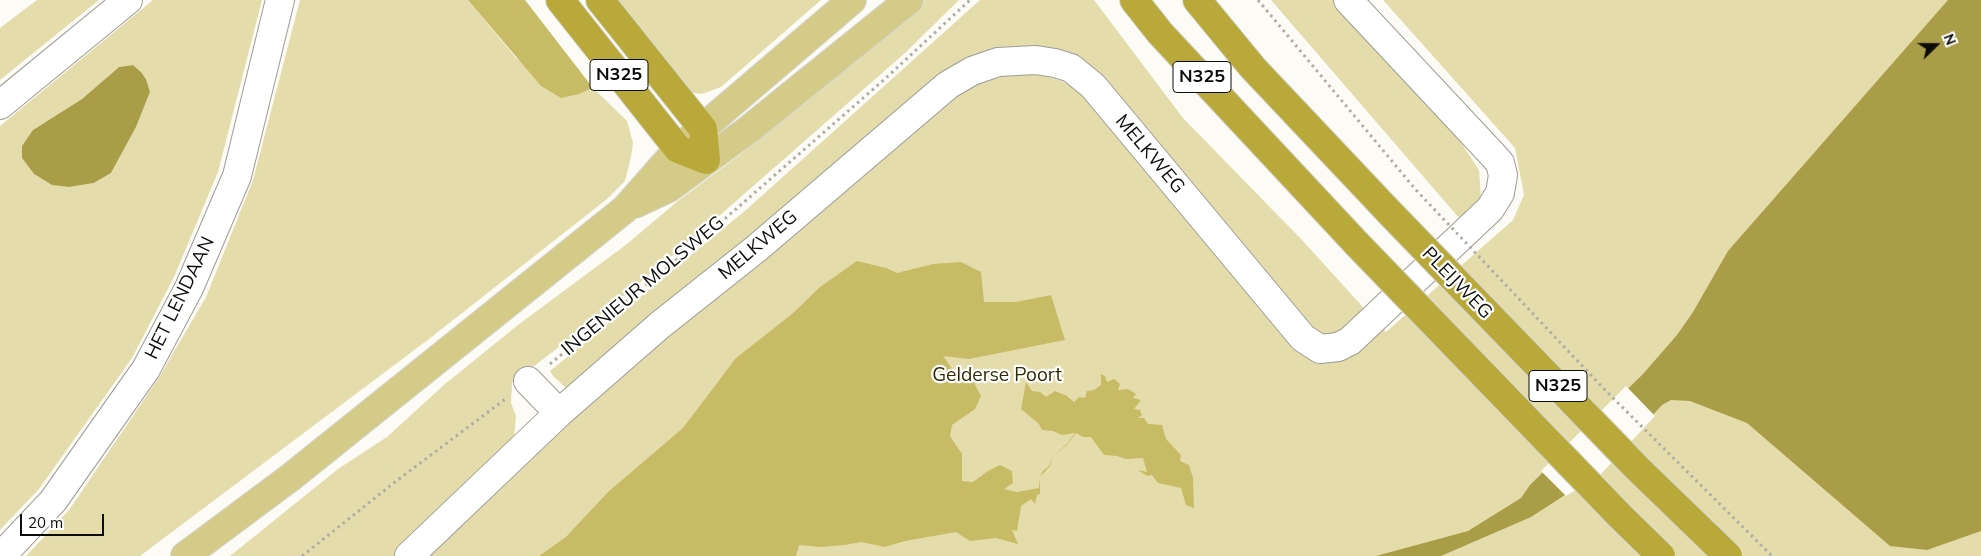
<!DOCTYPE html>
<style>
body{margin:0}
#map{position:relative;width:1981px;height:556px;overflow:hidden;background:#fcfbf5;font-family:Mulish,sans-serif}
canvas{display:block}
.north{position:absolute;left:1911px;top:20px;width:50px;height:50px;-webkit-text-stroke:4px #fff;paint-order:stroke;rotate:68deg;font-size:14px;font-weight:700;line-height:20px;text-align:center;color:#0c0c0a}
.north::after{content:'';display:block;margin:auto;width:18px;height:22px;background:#0c0c0a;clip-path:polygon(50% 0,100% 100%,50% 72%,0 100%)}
.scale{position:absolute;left:20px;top:514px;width:84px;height:22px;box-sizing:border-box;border:2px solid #0c0c0a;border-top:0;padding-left:6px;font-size:15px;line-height:18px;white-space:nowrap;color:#0c0c0a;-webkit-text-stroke:4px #fff;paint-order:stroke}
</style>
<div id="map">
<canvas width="1981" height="556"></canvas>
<div class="north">N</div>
<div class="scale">20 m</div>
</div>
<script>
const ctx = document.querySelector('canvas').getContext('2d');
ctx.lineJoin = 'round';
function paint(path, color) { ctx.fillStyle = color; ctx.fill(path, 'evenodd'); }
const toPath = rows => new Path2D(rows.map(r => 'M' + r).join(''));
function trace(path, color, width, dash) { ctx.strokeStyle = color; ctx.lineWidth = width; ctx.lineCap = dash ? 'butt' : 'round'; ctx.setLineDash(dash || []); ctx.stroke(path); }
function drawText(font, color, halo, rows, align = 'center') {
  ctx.font = font + ' Mulish,sans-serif'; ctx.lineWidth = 4.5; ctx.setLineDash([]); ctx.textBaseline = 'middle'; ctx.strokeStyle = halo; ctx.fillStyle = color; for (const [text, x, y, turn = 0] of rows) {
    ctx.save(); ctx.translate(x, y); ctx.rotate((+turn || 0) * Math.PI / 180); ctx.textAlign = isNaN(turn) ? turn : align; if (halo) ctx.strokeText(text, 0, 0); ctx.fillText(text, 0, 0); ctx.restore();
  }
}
const green = toPath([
 [37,0,99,0,0,80,0,28],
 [153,0,262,0,218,172,174,277,132,358,39,489,0,530,0,126],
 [133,65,141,72,146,79,150,92,136,127,111,173,94,183,69,187,52,185,34,174,22,158,33,130,82,99,119,67],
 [300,0,468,0,516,58,579,94,593,88,627,121,633,143,631,157,625,181,607,199,429,339,140,556,26,556,69,510,158,379,206,297,253,180],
 [604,0,821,0,721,87,702,94,686,92],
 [925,0,959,0,905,53,694,238,594,320,512,383,511,403,516,416,513,451,401,556,230,556,338,469,387,437,445,384,518,325,627,244,679,200,741,154],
 [980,0,1094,0,1183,118,1303,241,1371,316,1335,341,1309,335,1090,75,981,59,570,392,553,376,550,371,746,210],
 [1271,0,1334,0,1460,141,1479,170,1481,197,1466,226],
 [1383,0,1981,0,1981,556,421,556,530,453,937,105,984,78,1018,72,1043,75,1064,82,1083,94,1292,345,1380,326,1386,332,1513,220,1524,195,1515,148],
 [1524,493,1547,504,1531,517]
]);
const forest = toPath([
 [468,0,525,0,593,88,579,94,561,98,541,86],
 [857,261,886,268,897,273,933,264,961,262,981,272,984,302,1016,302,1051,295,1065,340,969,359,943,356,955,373,973,381,981,396,975,409,952,425,950,436,962,454,962,481,973,482,988,471,1000,465,1012,471,1013,483,1004,489,1017,492,1039,488,1040,477,1043,471,1049,466,1053,456,1067,444,1075,433,1062,435,1053,431,1042,430,1039,424,1021,409,1026,382,1032,391,1040,392,1046,397,1055,391,1067,396,1074,402,1079,397,1085,398,1087,391,1094,390,1101,385,1101,374,1105,376,1107,382,1114,379,1120,384,1118,390,1128,389,1136,394,1133,398,1141,400,1134,409,1140,410,1142,415,1138,418,1144,418,1148,424,1162,425,1166,439,1181,455,1180,461,1189,465,1193,478,1194,508,1186,505,1181,488,1158,483,1152,475,1147,476,1138,470,1147,472,1143,458,1126,459,1117,456,1104,455,1091,437,1083,437,1076,433,1067,445,1053,456,1050,466,1040,477,1040,494,1037,495,1035,504,1031,499,1021,506,1017,531,1012,530,1018,544,996,538,970,541,956,532,905,541,885,547,861,542,845,545,821,547,799,545,796,556,539,556,566,537,608,492,683,428,736,358,792,314,820,287]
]);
const water = toPath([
 [1948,0,1981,0,1981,531,1927,550,1890,546,1747,423,1690,401,1671,400,1662,405,1599,473,1531,517,1441,556,1376,556,1468,531,1521,498,1530,485,1643,374,1677,335,1693,312,1728,251],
 [133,65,141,72,146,79,150,92,136,127,111,173,94,183,69,187,52,185,34,174,22,158,22,146,33,130,82,99,119,67]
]);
const pier = toPath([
 [1626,386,1655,416,1600,475,1566,496,1541,471]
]);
const path = toPath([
 [1258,0,1416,190],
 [550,364,704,237,886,78,970,0],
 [302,556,395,482,508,397]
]);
const minor = toPath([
 [0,105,128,0],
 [528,381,559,413],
 [1,556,53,501,146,369,189,288,237,176,280,0],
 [409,556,559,413,660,325,757,248,948,85,972,71,998,62,1036,60,1055,63,1071,68,1093,86,1303,338,1320,349,1338,347,1350,341,1490,209,1500,193,1503,175,1500,163,1492,154,1348,0]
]);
const major = toPath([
 [635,204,669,188,748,130,909,0],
 [185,556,291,477,625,209,678,149,852,0]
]);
const highway = toPath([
 [560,0,678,149,706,160,703,129,600,0],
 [1134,0,1160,33,1357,244],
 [1197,0,1253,68,1390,213]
]);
const pathBridge = toPath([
 [1416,190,1606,391,1772,556]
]);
const highwayBridge = toPath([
 [1390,213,1638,469,1728,556],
 [1357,244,1620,516,1661,556]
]);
const shields = [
 [619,75,58],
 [1202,77,58],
 [1558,386,58]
];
const shieldNames = [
 ["N325",619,75],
 ["N325",1202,77],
 ["N325",1558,386]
];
const streetNames = [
 ["MELKWEG",1150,154,50],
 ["MELKWEG",758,245,-40],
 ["PLEIJWEG",1457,283,46],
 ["INGENIEUR MOLSWEG",643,286,-40],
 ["HET LENDAAN",180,298,-64]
];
const parkNames = [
 ["Gelderse Poort",997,375]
];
paint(green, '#e4ddab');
paint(forest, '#c8bb65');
paint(water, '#aa9d47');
paint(pier, '#fcfbf5');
trace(minor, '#9d9c96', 30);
trace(major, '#d8d8d8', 30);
trace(highway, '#d8d8d8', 30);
trace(path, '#adaca7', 3, [2.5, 4]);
trace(minor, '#fff', 28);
trace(major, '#d5cb89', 28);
trace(highway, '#b9a93a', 28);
trace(highwayBridge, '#d8d8d8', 30, []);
trace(pathBridge, '#adaca7', 3, [2.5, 4]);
trace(highwayBridge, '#b9a93a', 28);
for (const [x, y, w] of shields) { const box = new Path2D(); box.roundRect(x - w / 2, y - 15.5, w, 31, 4); ctx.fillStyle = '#fff'; ctx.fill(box); trace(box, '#0c0c0a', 1); }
drawText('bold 18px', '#0c0c0a', null, shieldNames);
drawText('19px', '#0c0c0a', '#fff', streetNames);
drawText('19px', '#322c05', '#fff', parkNames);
</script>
